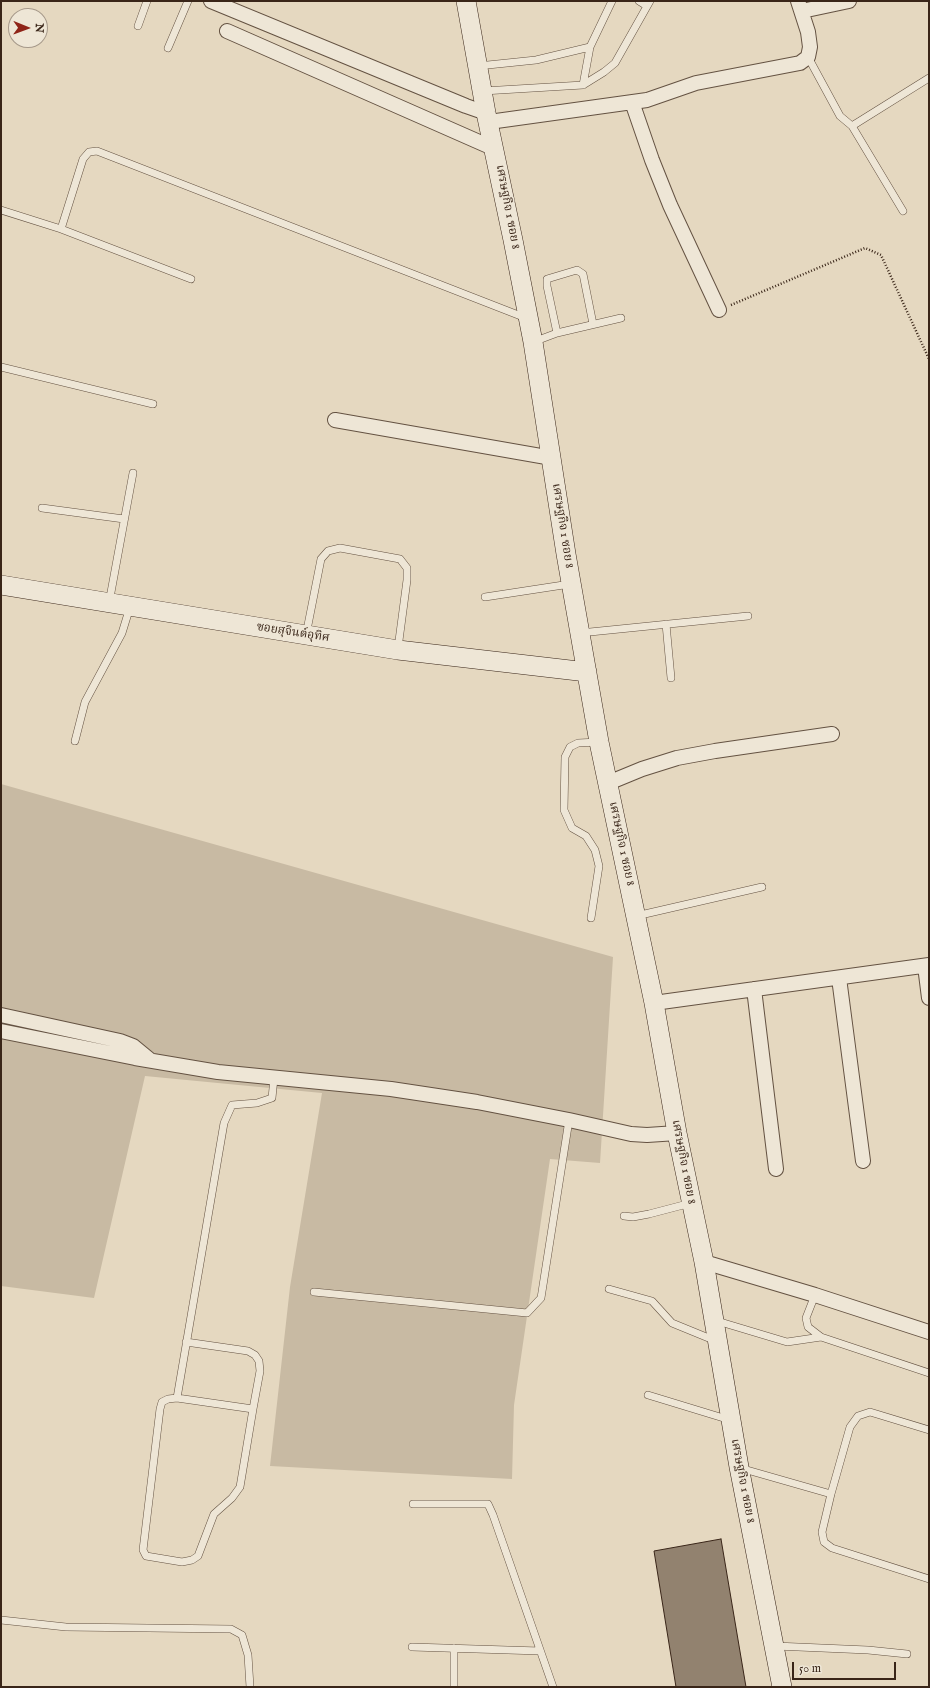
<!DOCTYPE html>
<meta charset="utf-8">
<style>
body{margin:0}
#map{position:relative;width:930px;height:1688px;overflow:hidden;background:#e5d8c0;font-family:"IM FELL English",serif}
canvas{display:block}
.frame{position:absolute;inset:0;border:2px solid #392518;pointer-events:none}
.north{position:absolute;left:8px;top:8px;width:40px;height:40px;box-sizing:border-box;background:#eee6d6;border:1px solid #a6998a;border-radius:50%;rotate:91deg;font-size:11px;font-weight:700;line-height:16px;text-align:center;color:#392518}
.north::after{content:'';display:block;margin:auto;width:14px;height:18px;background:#8f2418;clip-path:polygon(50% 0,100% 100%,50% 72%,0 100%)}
.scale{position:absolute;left:792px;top:1662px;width:104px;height:18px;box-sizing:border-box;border:2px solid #392518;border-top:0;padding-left:5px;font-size:12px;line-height:14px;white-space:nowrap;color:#392518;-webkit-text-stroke:3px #eee6d6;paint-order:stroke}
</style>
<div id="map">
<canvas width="930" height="1688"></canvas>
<div class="frame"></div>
<div class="north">N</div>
<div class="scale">50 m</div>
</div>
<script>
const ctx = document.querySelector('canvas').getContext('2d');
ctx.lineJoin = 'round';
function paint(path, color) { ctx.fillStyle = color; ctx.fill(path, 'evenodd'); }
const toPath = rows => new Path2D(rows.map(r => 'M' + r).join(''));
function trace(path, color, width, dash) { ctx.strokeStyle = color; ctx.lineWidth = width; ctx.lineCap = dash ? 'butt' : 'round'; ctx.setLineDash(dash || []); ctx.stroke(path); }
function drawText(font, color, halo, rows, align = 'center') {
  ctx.font = font + ' "IM FELL English","Noto Serif Thai",serif'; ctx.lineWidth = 3; ctx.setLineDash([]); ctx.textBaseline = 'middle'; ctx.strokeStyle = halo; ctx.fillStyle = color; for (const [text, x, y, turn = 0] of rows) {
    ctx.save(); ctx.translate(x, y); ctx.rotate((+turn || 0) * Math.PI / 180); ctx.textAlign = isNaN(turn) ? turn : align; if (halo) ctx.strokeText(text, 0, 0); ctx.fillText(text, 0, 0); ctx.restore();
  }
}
const green = toPath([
 [1,784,613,957,600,1163,550,1159,514,1405,512,1479,270,1466,290,1287,322,1093,145,1076,94,1298,1,1286]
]);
const building = toPath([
 [721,1539,746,1687,676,1687,654,1551,721,1539]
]);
const path = toPath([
 [731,305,865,248,881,255,929,359]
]);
const lane = toPath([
 [639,1,647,6],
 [138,26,147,1],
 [168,48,188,1],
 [808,57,840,116,852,126,929,78],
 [478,66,536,60,590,47],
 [583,85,590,47,612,1],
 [483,91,583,85,604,72,615,63,650,1],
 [852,126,903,211],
 [1,210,61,229],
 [191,279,61,229,83,159,89,152,97,151,526,318],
 [557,333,547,286,547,279,577,270,583,274,593,324],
 [533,342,557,333,621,318],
 [1,367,153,404],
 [42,508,124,519],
 [485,597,570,584],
 [109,603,133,473],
 [666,624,671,678],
 [580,633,748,616],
 [306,635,321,559,328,551,340,548,400,559,407,568,407,580,398,648],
 [75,741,85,702,122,633,130,607],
 [636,916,762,887],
 [591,918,599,866,595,850,586,836,572,828,564,810,565,757,570,747,578,743,599,742],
 [624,1216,633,1217,649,1214,691,1203],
 [609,1289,652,1301,672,1323,716,1341],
 [314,1292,527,1313,541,1298,569,1120],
 [815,1295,806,1318,808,1327,821,1337,929,1373],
 [717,1321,787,1342,821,1337],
 [186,1342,248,1351,255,1355,259,1361,260,1371,253,1409,240,1487,232,1498,214,1514,198,1556,192,1560,182,1562,146,1556,143,1550,160,1409,162,1402,168,1399,177,1398,253,1409],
 [648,1395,730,1420],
 [177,1398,224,1123,232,1105,257,1103,272,1098,274,1078],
 [929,1430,870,1412,858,1416,850,1427,831,1494,822,1532,824,1542,832,1548,929,1579],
 [740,1468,831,1494],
 [413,1504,488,1504,493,1515,553,1687],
 [1,1620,66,1627,231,1629,242,1635,248,1655,250,1687],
 [775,1646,868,1650,907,1654],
 [412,1647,540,1651],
 [454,1687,454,1648]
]);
const street = toPath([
 [211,1,466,106,486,113],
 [802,11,849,1],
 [227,31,495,149],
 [632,102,652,160,670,205,719,310],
 [489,122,647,100,696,83,800,63,808,57,810,47,808,32,798,1],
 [335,420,552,458],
 [608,783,642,769,677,758,715,751,832,734],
 [925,966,929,998],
 [839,978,863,1161],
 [754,989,776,1169],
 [654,1003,929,965],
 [1,1015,120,1041,133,1046,150,1060],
 [1,1031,135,1058,218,1072,391,1089,477,1102,569,1120,631,1134,647,1135,677,1133],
 [704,1262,815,1295,929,1332]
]);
const secondary = toPath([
 [466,1,486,113,513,240,533,342,566,554,599,742,654,1003,677,1133,704,1262,739,1467,782,1687],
 [1,585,398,650,587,672]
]);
const streetNames = [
 ["เศรษฐกิจ 1 ซอย 8",507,207,79],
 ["เศรษฐกิจ 1 ซอย 8",562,526,81],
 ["ซอยสุจินต์อุทิศ",293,633,9],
 ["เศรษฐกิจ 1 ซอย 8",621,844,78],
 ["เศรษฐกิจ 1 ซอย 8",683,1162,79],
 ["เศรษฐกิจ 1 ซอย 8",742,1481,79]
];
paint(green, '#c8baa3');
paint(building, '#92826f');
trace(building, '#392518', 1);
trace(lane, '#645242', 8);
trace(street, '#645242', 16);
trace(secondary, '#392518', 20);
trace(path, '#392518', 2.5, [1, 2]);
trace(lane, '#eee6d6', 7);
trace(street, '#eee6d6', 14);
trace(secondary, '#eee6d6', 19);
drawText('12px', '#392518', '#eee6d6', streetNames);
</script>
